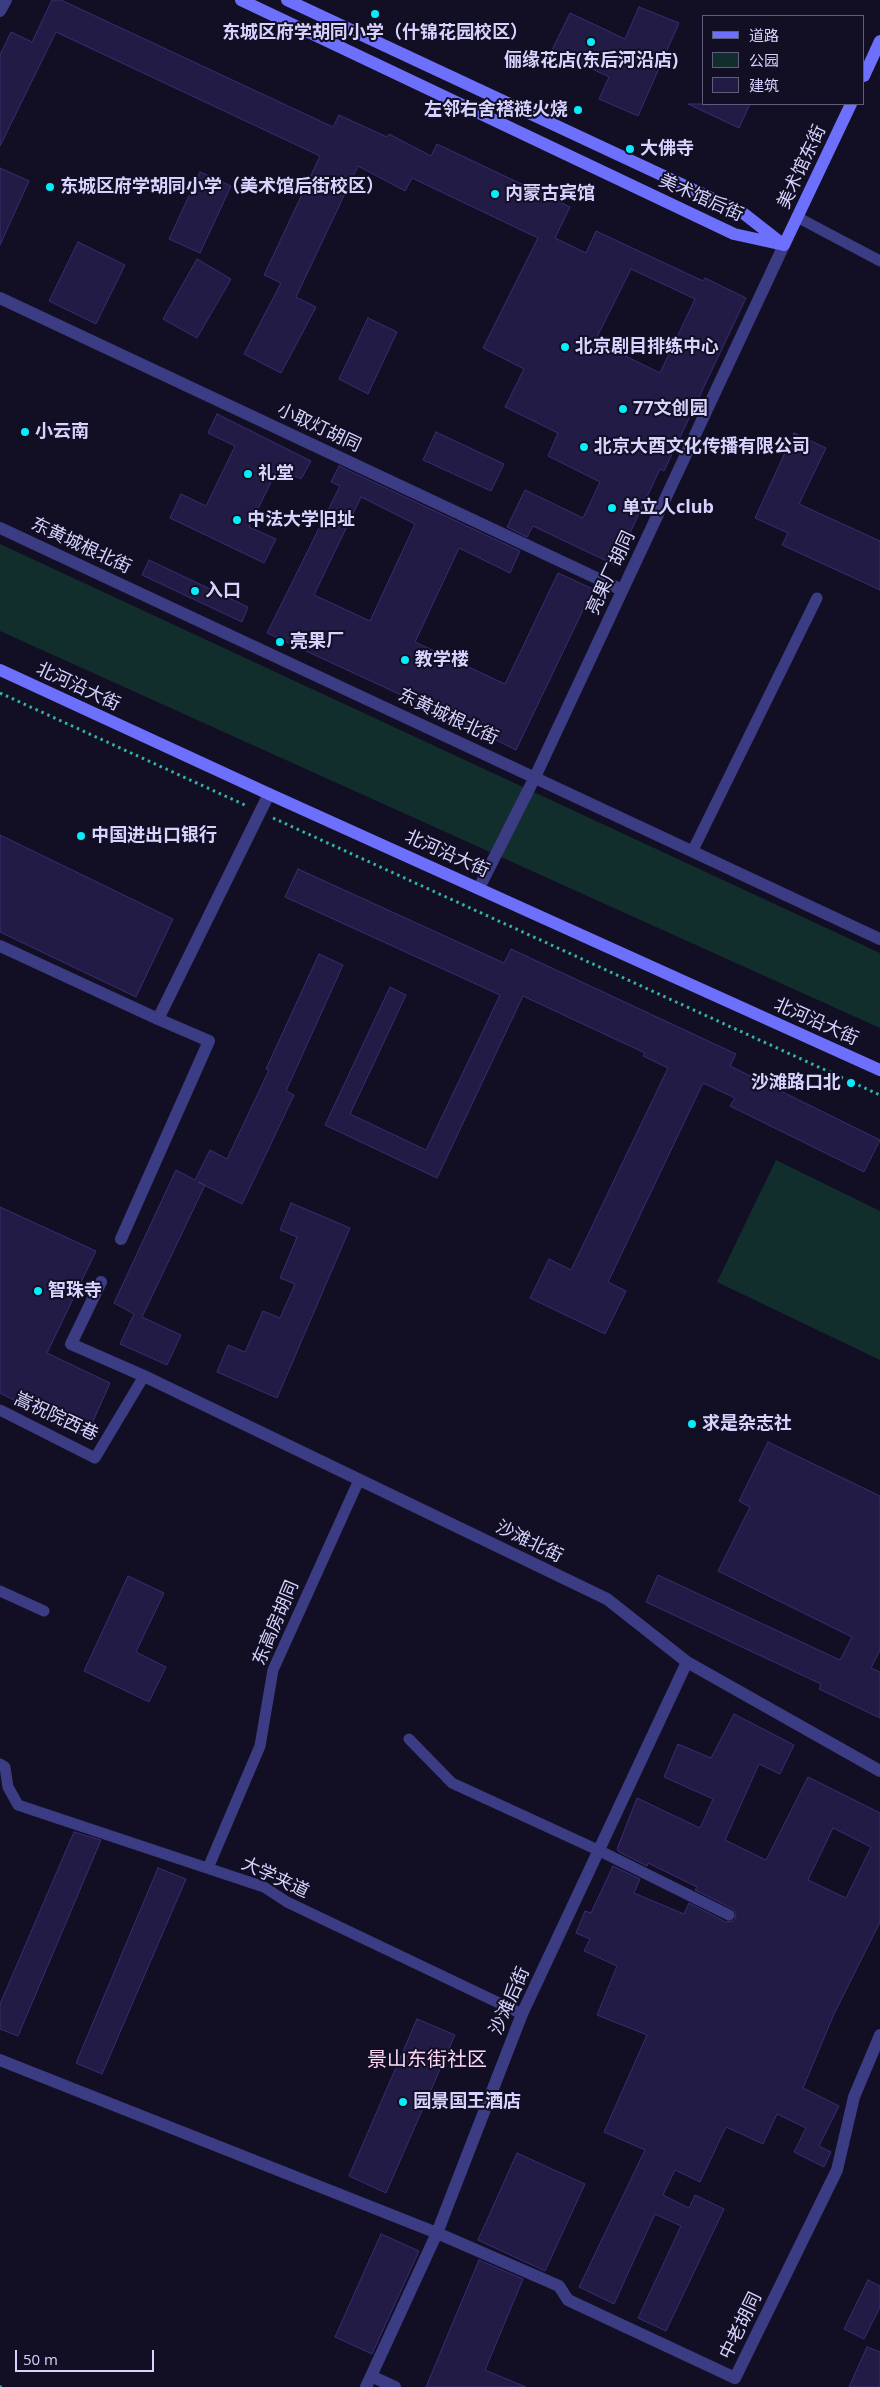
<!DOCTYPE html>
<meta charset="utf-8">
<style>
body{margin:0}
#map{position:relative;width:880px;height:2387px;overflow:hidden;background:#120f25;font-family:"Open Sans","Noto Sans SC",sans-serif}
canvas{display:block}
.legend{position:absolute;left:702px;top:15px;width:162px;height:90px;box-sizing:border-box;background:#120f25;border:1px solid #605d7c;margin:0;padding:6px 9px;list-style:none;font-size:15px;color:#d6d3fe}
.legend li{display:flex;align-items:center;gap:10px;height:25px}
.legend b{width:25px;border:1px solid #605d7c}
.scale{position:absolute;left:15px;top:2350px;width:139px;height:22px;box-sizing:border-box;border:2px solid #d6d3fe;border-top:0;padding-left:6px;font-size:15px;line-height:18px;white-space:nowrap;color:#d6d3fe;-webkit-text-stroke:4px #120f25;paint-order:stroke}
</style>
<div id="map">
<canvas width="880" height="2387"></canvas>
<ul class="legend">
<li><b style="height:6px;background:#6c70fc"></b>道路</li>
<li><b style="height:14px;background:#122e2c"></b>公园</li>
<li><b style="height:14px;background:#221b45"></b>建筑</li>
</ul>
<div class="scale">50 m</div>
</div>
<script>
const ctx = document.querySelector('canvas').getContext('2d');
ctx.lineJoin = 'round';
function paint(path, color) { ctx.fillStyle = color; ctx.fill(path, 'evenodd'); }
const toPath = rows => new Path2D(rows.map(r => 'M' + r).join(''));
function trace(path, color, width, dash) { ctx.strokeStyle = color; ctx.lineWidth = width; ctx.lineCap = dash ? 'butt' : 'round'; ctx.setLineDash(dash || []); ctx.stroke(path); }
function drawText(font, color, halo, rows, align = 'center') {
  ctx.font = font + ' "Open Sans","Noto Sans SC",sans-serif'; ctx.lineWidth = 4; ctx.setLineDash([]); ctx.textBaseline = 'middle'; ctx.strokeStyle = halo; ctx.fillStyle = color; for (const [text, x, y, turn = 0] of rows) {
    ctx.save(); ctx.translate(x, y); ctx.rotate((+turn || 0) * Math.PI / 180); ctx.textAlign = isNaN(turn) ? turn : align; if (halo) ctx.strokeText(text, 0, 0); ctx.fillText(text, 0, 0); ctx.restore();
  }
}
const green = toPath([
 [0,544,880,953,880,1028,0,631],
 [776,1160,880,1211,880,1360,717,1282]
]);
const building = toPath([
 [52,0,61,0,333,127,339,115,387,137,389,134,431,156,437,144,570,207,555,238,586,253,596,231,703,281,705,278,746,298,664,471,660,469,615,565,533,526,527,537,507,527,525,490,583,518,600,482,548,456,558,433,505,407,524,369,483,348,538,238,412,178,405,191,358,166,296,297,316,307,281,373,244,354,281,283,264,275,320,156,56,32,0,146,0,55,11,32,32,42,52,0],
 [631,269,695,299,660,373,595,341,631,269],
 [639,7,679,23,638,116,599,99,609,77,552,50,570,13,625,39,639,7],
 [688,104,750,104,739,128,688,104],
 [0,168,29,181,0,245,0,168],
 [200,172,231,186,200,253,169,239,200,172],
 [78,242,125,265,96,324,49,301,78,242],
 [197,259,231,279,197,338,163,319,197,259],
 [368,318,397,332,368,394,339,379,368,318],
 [217,414,311,461,301,479,278,468,249,527,276,539,264,563,170,518,181,494,206,506,235,446,208,433,217,414],
 [436,432,504,464,491,491,423,460,436,432],
 [794,433,826,448,799,504,880,541,880,590,782,545,788,533,755,518,794,433],
 [339,466,520,551,510,573,459,548,415,642,505,684,558,573,593,589,516,750,464,724,267,633,340,486,331,482,339,466],
 [361,497,415,524,370,621,314,595,361,497],
 [149,560,248,607,242,622,142,575,149,560],
 [0,835,173,919,136,997,0,932,0,835],
 [298,869,504,963,511,949,736,1054,730,1066,880,1140,864,1172,730,1106,735,1098,703,1083,608,1282,626,1291,605,1334,530,1298,549,1259,571,1270,668,1068,643,1056,645,1053,523,996,437,1178,325,1125,390,987,406,995,350,1114,426,1150,500,995,285,897,298,869],
 [319,954,343,965,286,1091,294,1095,259,1169,242,1204,198,1182,205,1185,142,1317,181,1335,167,1365,120,1344,134,1314,114,1303,176,1170,195,1180,210,1150,227,1159,269,1070,266,1069,319,954],
 [291,1203,350,1228,277,1398,217,1372,228,1345,245,1352,263,1311,280,1318,295,1284,280,1278,297,1237,280,1230,291,1203],
 [0,1207,96,1251,47,1353,110,1383,86,1437,0,1393,0,1207],
 [768,1442,880,1496,880,1650,871,1668,880,1672,880,1718,819,1689,821,1684,646,1602,658,1575,840,1660,852,1637,718,1571,750,1507,739,1501,768,1442],
 [128,1576,164,1593,136,1652,166,1667,149,1702,84,1671,128,1576],
 [734,1714,794,1745,780,1774,759,1764,725,1840,766,1860,808,1777,880,1813,880,1922,834,2014,803,2088,839,2106,819,2146,831,2152,824,2167,794,2152,806,2128,777,2114,763,2144,726,2127,700,2182,675,2170,663,2195,689,2208,695,2195,724,2209,666,2331,638,2318,681,2226,655,2214,614,2304,579,2287,645,2150,604,2132,647,2035,597,2015,617,1966,584,1951,590,1939,576,1933,585,1911,591,1913,613,1866,640,1879,634,1893,684,1914,689,1903,726,1922,733,1921,735,1919,736,1914,733,1909,695,1890,697,1887,648,1863,647,1866,619,1852,617,1849,637,1798,700,1828,713,1799,664,1777,678,1744,711,1758,734,1714],
 [833,1828,871,1847,846,1898,808,1880,833,1828],
 [74,1832,101,1840,18,2036,0,2029,0,2004,74,1832],
 [158,1868,186,1879,102,2074,76,2063,158,1868],
 [417,2019,455,2035,386,2193,349,2176,417,2019],
 [517,2153,585,2184,545,2271,478,2240,517,2153],
 [381,2234,419,2251,372,2354,335,2337,381,2234],
 [479,2260,523,2279,485,2370,526,2387,426,2387,479,2260],
 [868,2280,880,2286,880,2307,864,2339,844,2329,868,2280],
 [867,2347,880,2352,880,2387,849,2387,867,2347]
]);
const path = toPath([
 [0,693,247,806],
 [273,818,880,1095],
 [0,2386,1,2387]
]);
const lane = toPath([
 [797,217,880,261],
 [693,850,817,598],
 [0,1410,95,1458,144,1376],
 [0,1591,44,1611],
 [409,1739,452,1783,600,1851,729,1915],
 [0,1764,5,1767,8,1787,18,1805,264,1887,287,1902,522,2014],
 [208,1868,260,1746,273,1670,359,1480]
]);
const street = toPath([
 [0,11,6,0],
 [0,298,622,590],
 [0,528,880,939],
 [479,888,535,777,784,245],
 [0,946,158,1019,209,1041,121,1239],
 [158,1019,269,794],
 [101,1282,71,1344,144,1376,607,1599,687,1662,880,1771],
 [0,2060,437,2233,559,2286,568,2300,735,2378,837,2170,854,2097,880,2035],
 [371,2376,395,2387],
 [366,2387,437,2233,522,2014,687,1662]
]);
const secondary = toPath([
 [241,0,734,234,784,245],
 [287,0,743,213,780,242],
 [864,76,880,41],
 [784,245,851,104],
 [0,670,269,794,880,1070]
]);
const markers = [
 [375,14,5,"#05eef9"],
 [591,42,5,"#05eef9"],
 [578,110,5,"#05eef9"],
 [630,149,5,"#05eef9"],
 [50,187,5,"#05eef9"],
 [495,194,5,"#05eef9"],
 [565,347,5,"#05eef9"],
 [623,409,5,"#05eef9"],
 [25,432,5,"#05eef9"],
 [584,447,5,"#05eef9"],
 [248,474,5,"#05eef9"],
 [612,508,5,"#05eef9"],
 [237,520,5,"#05eef9"],
 [195,591,5,"#05eef9"],
 [280,642,5,"#05eef9"],
 [405,660,5,"#05eef9"],
 [81,836,5,"#05eef9"],
 [851,1083,5,"#05eef9"],
 [38,1291,5,"#05eef9"],
 [692,1424,5,"#05eef9"],
 [403,2102,5,"#05eef9"]
];
const poiNames = [
 ["东城区府学胡同小学（什锦花园校区）",375,33,"center"],
 ["俪缘花店(东后河沿店)",591,61,"center"],
 ["左邻右舍褡裢火烧",568,110,"right"],
 ["大佛寺",640,149],
 ["东城区府学胡同小学（美术馆后街校区）",60,187],
 ["内蒙古宾馆",505,194],
 ["北京剧目排练中心",575,347],
 ["77文创园",633,409],
 ["小云南",35,432],
 ["北京大酉文化传播有限公司",594,447],
 ["礼堂",258,474],
 ["单立人club",622,508],
 ["中法大学旧址",247,520],
 ["入口",205,591],
 ["亮果厂",290,642],
 ["教学楼",415,660],
 ["中国进出口银行",91,836],
 ["沙滩路口北",841,1083,"right"],
 ["智珠寺",48,1291],
 ["求是杂志社",702,1424],
 ["园景国王酒店",413,2102]
];
const streetNames = [
 ["美术馆东街",802,167,-65],
 ["美术馆后街",701,198,24],
 ["小取灯胡同",319,428,25],
 ["东黄城根北街",81,546,25],
 ["亮果厂胡同",611,573,-65],
 ["北河沿大街",78,687,25],
 ["东黄城根北街",448,717,25],
 ["北河沿大街",447,854,24],
 ["北河沿大街",816,1022,24],
 ["嵩祝院西巷",56,1417,25],
 ["沙滩北街",529,1542,26],
 ["东高房胡同",276,1623,-67],
 ["大学夹道",275,1878,25],
 ["沙滩后街",510,2001,-66],
 ["中老胡同",741,2326,-64]
];
const quarterNames = [
 ["景山东街社区",427,2060]
];
paint(green, '#122e2c');
paint(building, '#221b45');
trace(building, '#382e71', 1);
trace(path, '#31b4a6', 3, [2.5, 4]);
trace(lane, '#3b3c83', 11);
trace(street, '#3b3c83', 12);
trace(secondary, '#6c70fc', 12);
for (const [x, y, r, color] of markers) { const dot = new Path2D(); dot.arc(x, y, r, 0, 2 * Math.PI); ctx.fillStyle = color; ctx.fill(dot); trace(dot, '#120f25', 2); }
drawText('bold 18px', '#d6d3fe', '#120f25', poiNames, 'left');
drawText('18px', '#d6d3fe', '#120f25', streetNames);
drawText('20px', '#fed5f2', '#120f25', quarterNames);
</script>
